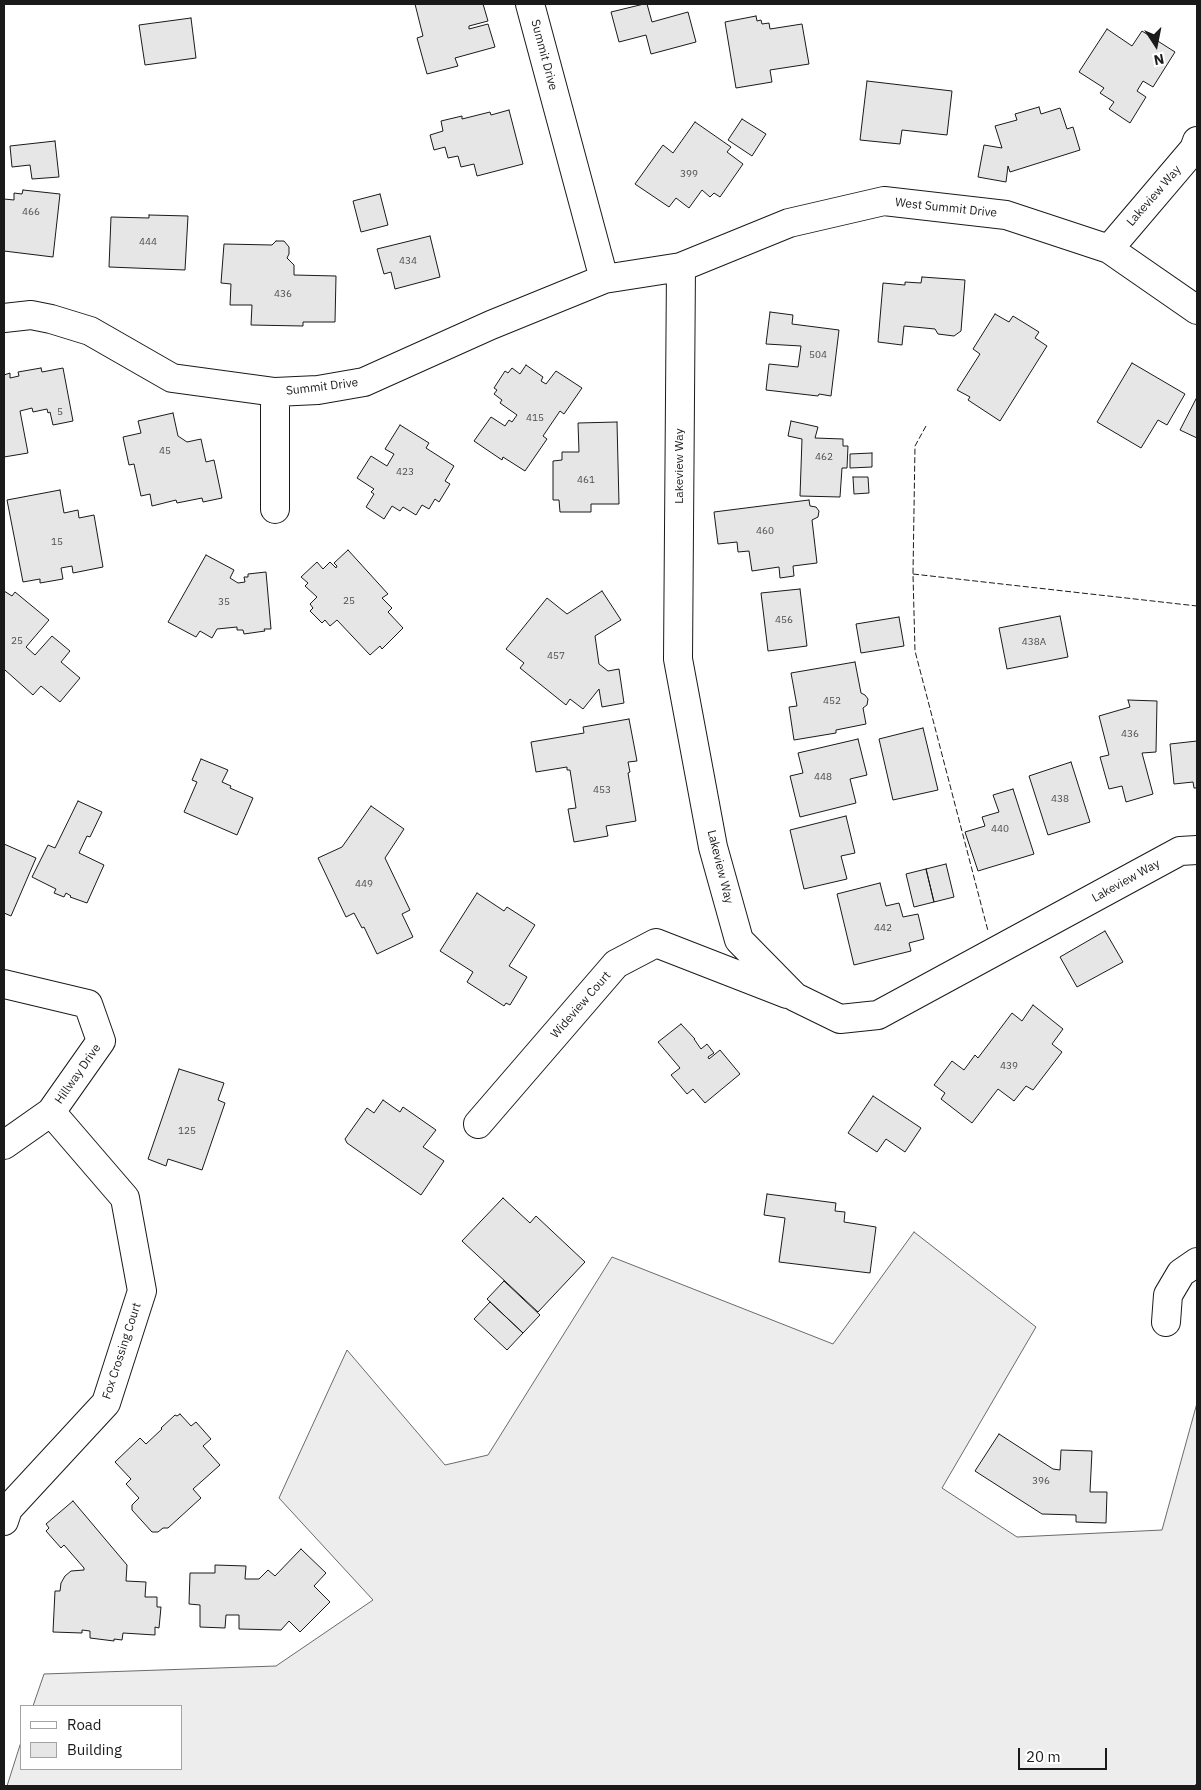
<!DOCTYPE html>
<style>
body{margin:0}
#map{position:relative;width:1201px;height:1790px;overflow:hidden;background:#fff;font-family:"IBM Plex Sans",sans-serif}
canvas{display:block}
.frame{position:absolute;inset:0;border:5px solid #1a1a1a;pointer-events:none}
.legend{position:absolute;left:20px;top:1705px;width:162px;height:65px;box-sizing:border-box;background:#fff;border:1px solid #a3a3a3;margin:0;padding:6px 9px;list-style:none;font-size:15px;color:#1a1a1a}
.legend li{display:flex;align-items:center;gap:10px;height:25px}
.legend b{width:25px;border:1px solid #a3a3a3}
.north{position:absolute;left:1131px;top:20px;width:50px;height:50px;-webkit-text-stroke:4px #fff;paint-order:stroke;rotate:169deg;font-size:14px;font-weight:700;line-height:20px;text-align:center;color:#1a1a1a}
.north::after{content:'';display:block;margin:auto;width:18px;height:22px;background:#1a1a1a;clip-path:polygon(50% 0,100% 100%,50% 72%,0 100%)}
.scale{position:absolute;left:1018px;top:1748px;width:89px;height:22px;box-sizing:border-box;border:2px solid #1a1a1a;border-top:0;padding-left:6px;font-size:15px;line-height:18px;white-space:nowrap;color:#1a1a1a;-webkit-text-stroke:4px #fff;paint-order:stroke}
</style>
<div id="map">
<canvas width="1201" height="1790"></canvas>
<div class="frame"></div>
<ul class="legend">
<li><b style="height:6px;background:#fff"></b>Road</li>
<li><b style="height:14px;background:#e6e6e6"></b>Building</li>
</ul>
<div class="north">N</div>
<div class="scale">20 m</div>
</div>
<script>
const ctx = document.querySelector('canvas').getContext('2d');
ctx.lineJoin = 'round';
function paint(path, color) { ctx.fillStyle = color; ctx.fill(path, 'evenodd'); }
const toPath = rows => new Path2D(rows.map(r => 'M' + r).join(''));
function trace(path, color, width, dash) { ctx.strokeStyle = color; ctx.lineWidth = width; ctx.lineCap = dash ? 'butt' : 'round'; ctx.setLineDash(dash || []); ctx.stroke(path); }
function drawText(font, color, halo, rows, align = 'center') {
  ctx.font = font + ' "IBM Plex Sans",sans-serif'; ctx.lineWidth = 4; ctx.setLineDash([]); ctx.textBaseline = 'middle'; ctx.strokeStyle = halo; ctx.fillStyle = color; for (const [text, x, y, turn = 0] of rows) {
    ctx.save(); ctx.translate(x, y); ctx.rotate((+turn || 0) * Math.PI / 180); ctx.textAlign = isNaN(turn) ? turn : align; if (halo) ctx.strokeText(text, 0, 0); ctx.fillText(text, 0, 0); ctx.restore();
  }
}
const built = toPath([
 [914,1232,1036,1327,942,1488,1017,1537,1162,1530,1197,1403,1197,1783,1194,1786,7,1786,21,1742,21,1769,181,1769,181,1706,33,1706,44,1674,276,1666,373,1600,279,1498,347,1350,445,1465,488,1455,612,1257,833,1344,914,1232]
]);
const building = toPath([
 [415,4,483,4,488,21,469,26,469,29,488,24,495,47,455,58,458,66,427,74,417,38,423,36,415,4],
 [644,4,647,4,652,22,688,12,696,42,651,54,646,35,619,42,611,12,644,4],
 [756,16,757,21,761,20,762,24,769,23,770,29,802,24,809,64,770,70,772,82,736,88,725,22,756,16],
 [191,18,196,58,145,65,139,25,191,18],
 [1107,29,1132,46,1142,31,1175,52,1153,87,1143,81,1137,91,1146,97,1130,123,1109,109,1114,102,1100,93,1104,88,1079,72,1107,29],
 [867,81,952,91,947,135,902,130,900,144,860,140,867,81],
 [1039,107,1041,114,1060,108,1067,129,1073,127,1080,150,1010,172,1008,166,1006,182,978,177,984,145,1002,148,995,126,1017,120,1015,114,1039,107],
 [509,110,523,164,477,176,474,164,461,167,458,156,448,158,445,147,434,150,430,135,443,131,441,121,462,116,462,119,490,112,491,115,509,110],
 [742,119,766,134,752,156,728,140,742,119],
 [695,122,731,147,727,152,743,164,720,197,714,193,710,197,702,190,689,208,676,198,669,207,635,184,663,145,673,153,695,122],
 [55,141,59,177,32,179,30,165,12,167,10,146,55,141],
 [23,190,60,194,53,257,4,251,4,199,14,200,14,193,22,194,23,190],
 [380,194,388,225,361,232,353,201,380,194],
 [149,215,188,216,185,270,109,267,111,217,149,218,149,215],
 [430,236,440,277,395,289,391,272,384,274,377,249,430,236],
 [276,241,284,241,289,247,289,254,287,258,294,265,294,275,336,276,335,322,303,322,303,326,251,325,252,305,230,305,231,284,221,283,224,244,272,245,276,241],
 [922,277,965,280,961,331,954,336,938,334,935,329,904,326,902,345,878,342,883,283,905,285,905,282,921,283,922,277],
 [770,312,793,315,792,324,839,330,831,396,819,394,818,396,766,390,769,364,798,367,801,346,766,344,770,312],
 [995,314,1009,322,1013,316,1039,332,1035,338,1047,346,1000,421,968,400,970,397,957,390,980,354,973,349,995,314],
 [1132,363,1185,394,1167,425,1158,420,1141,448,1097,422,1132,363],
 [526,365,543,377,541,381,546,384,556,371,582,388,564,414,560,411,543,436,547,439,525,471,503,457,502,460,474,441,491,417,505,426,509,420,512,422,517,415,500,403,502,400,494,394,497,390,494,388,505,371,508,373,512,368,520,374,526,365],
 [41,368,42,372,63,368,73,421,53,425,50,412,48,413,47,409,33,412,32,408,20,411,28,453,4,457,4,375,10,373,10,378,19,376,18,372,41,368],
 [1197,397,1197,438,1180,430,1197,397],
 [173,413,178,436,187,442,201,439,206,462,214,460,222,498,203,502,202,498,177,503,176,500,152,506,150,494,141,496,134,464,129,465,123,437,141,433,138,421,173,413],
 [791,421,818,427,815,438,843,439,843,446,848,446,847,468,842,468,840,497,800,496,802,439,788,436,791,421],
 [617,422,619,504,591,504,591,512,560,512,559,500,553,500,553,461,562,460,562,452,579,452,578,423,617,422],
 [400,425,429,443,426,448,454,466,445,481,450,484,439,502,435,499,429,509,422,505,416,515,403,507,400,511,392,506,384,519,366,507,374,494,371,492,374,489,357,478,371,456,387,466,394,454,385,449,400,425],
 [872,453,872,467,850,468,850,454,872,453],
 [853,477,868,477,869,493,854,494,853,477],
 [60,490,64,513,78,510,79,518,94,515,103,567,73,573,72,566,61,568,63,579,40,583,40,579,23,582,7,500,60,490],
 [809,500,810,506,816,507,819,511,818,517,812,520,817,563,793,566,794,576,780,578,779,567,752,571,749,551,738,552,737,542,718,544,714,512,809,500],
 [348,550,388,594,382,598,392,608,388,612,403,628,382,649,380,646,370,655,337,620,330,626,325,620,322,623,310,611,313,608,310,604,317,597,305,586,308,583,301,577,317,562,323,569,330,562,336,568,337,566,334,563,348,550],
 [206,555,234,570,230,578,238,583,245,582,244,577,248,577,248,574,266,572,271,629,264,629,265,631,244,634,243,630,237,630,237,627,217,629,212,638,200,631,196,637,168,622,206,555],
 [800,589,807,646,768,651,761,593,800,589],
 [4,591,12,596,15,592,49,620,26,647,35,655,52,636,70,651,61,662,80,678,60,702,41,686,33,695,5,670,4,672,4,591],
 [602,591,621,620,595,636,599,664,608,671,619,669,624,703,602,707,599,689,583,709,570,699,566,705,520,668,524,663,506,649,547,598,567,614,602,591],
 [1060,616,1068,657,1007,669,999,628,1060,616],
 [899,617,904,646,861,653,856,624,899,617],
 [855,662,861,693,865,695,868,699,867,705,863,708,866,724,836,730,836,733,794,740,789,707,797,706,791,673,855,662],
 [1128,700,1157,701,1156,752,1142,753,1153,794,1126,802,1122,786,1109,789,1100,757,1109,755,1099,716,1130,707,1128,700],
 [629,719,637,761,628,762,630,772,628,773,636,821,606,826,608,836,574,842,568,809,576,808,570,770,567,770,567,767,536,772,531,742,584,733,583,727,629,719],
 [923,728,938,790,893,800,879,739,923,728],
 [858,739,867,775,850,779,856,803,800,817,790,776,803,773,798,753,858,739],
 [1197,741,1197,788,1194,788,1193,782,1174,784,1170,744,1197,741],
 [201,759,228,770,222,782,231,786,230,788,253,798,237,835,184,812,197,782,192,780,201,759],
 [1071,762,1090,822,1048,835,1029,776,1071,762],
 [1013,789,1034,854,978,871,965,832,985,826,982,817,999,812,993,795,1013,789],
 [78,801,102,812,90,837,87,836,79,853,104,865,87,903,70,897,71,896,66,893,64,897,54,893,56,889,32,877,48,845,55,848,78,801],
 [371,806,404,829,385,858,410,910,402,914,413,937,377,954,364,927,362,928,354,913,346,917,318,858,342,847,371,806],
 [846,816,855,853,841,856,847,879,804,889,790,830,846,816],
 [4,844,36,858,11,916,4,913,4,844],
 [946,864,954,897,934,902,926,869,946,864],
 [926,869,934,902,914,907,906,874,926,869],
 [880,883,886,906,899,903,903,917,918,914,924,939,909,943,911,951,854,965,837,894,880,883],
 [477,893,504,911,507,907,535,925,509,966,527,977,510,1005,506,1003,504,1006,467,982,473,972,440,951,477,893],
 [1105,931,1123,962,1077,987,1060,957,1105,931],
 [1033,1005,1063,1029,1052,1044,1062,1052,1033,1090,1026,1086,1014,1101,998,1089,972,1123,941,1099,945,1093,934,1085,952,1061,964,1070,975,1055,978,1058,1012,1013,1022,1021,1033,1005],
 [681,1024,695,1039,694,1039,701,1049,707,1044,714,1053,708,1057,709,1059,720,1050,740,1074,705,1103,693,1089,687,1094,671,1075,680,1068,658,1042,681,1024],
 [179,1069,224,1083,218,1100,225,1103,202,1170,168,1159,166,1166,148,1159,179,1069],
 [873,1096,921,1128,905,1152,886,1139,877,1152,848,1133,873,1096],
 [383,1100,400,1112,403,1107,436,1130,423,1147,444,1161,421,1195,347,1143,345,1139,367,1108,374,1113,383,1100],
 [767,1194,836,1203,835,1211,845,1212,844,1222,876,1227,870,1273,779,1262,785,1218,764,1215,767,1194],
 [503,1198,530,1223,536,1216,585,1262,538,1312,462,1241,503,1198],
 [504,1281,540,1315,523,1333,487,1299,504,1281],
 [490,1302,523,1333,507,1350,474,1319,490,1302],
 [180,1414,191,1426,196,1422,211,1439,203,1446,220,1465,193,1489,201,1498,168,1528,163,1528,158,1532,152,1532,132,1510,132,1505,139,1498,126,1484,131,1479,115,1462,140,1438,146,1444,162,1429,161,1428,175,1415,177,1416,180,1414],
 [999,1434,1053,1469,1060,1470,1061,1450,1092,1451,1090,1492,1107,1492,1106,1523,1076,1522,1076,1515,1042,1514,975,1471,999,1434],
 [73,1501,127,1565,126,1581,146,1582,145,1597,157,1597,157,1607,161,1607,159,1628,155,1627,155,1635,123,1633,122,1640,114,1639,114,1641,90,1638,90,1631,82,1630,82,1633,53,1632,55,1591,60,1591,61,1583,65,1576,71,1571,84,1570,84,1568,64,1545,61,1548,46,1531,49,1528,46,1524,73,1501],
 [301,1549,326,1573,314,1586,330,1602,300,1632,289,1621,281,1630,239,1629,239,1615,226,1615,225,1628,200,1627,200,1605,189,1604,190,1573,215,1573,215,1565,246,1566,245,1579,259,1579,268,1570,275,1576,301,1549]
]);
const minor = toPath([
 [530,4,604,279],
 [1109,249,1194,149,1197,141],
 [681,267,678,659,713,847,739,940,795,997,840,1019,878,1015,1180,851,1197,850],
 [4,318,31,315,51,319,90,331,172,378,275,392,318,390,364,382,491,325,604,279,681,267,789,223,884,201,1006,215,1109,249,1197,310],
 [275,392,275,509],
 [4,984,88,1004,101,1041,51,1112,4,1145],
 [478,1124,616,964,656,943,787,994],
 [1166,1322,1168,1295,1181,1273,1197,1262],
 [4,1521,8,1509,106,1403,142,1291,125,1198,51,1112]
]);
const fence = toPath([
 [926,426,915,446,913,574,915,651,988,931],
 [913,574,1197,606]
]);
const numberNames = [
 ["399",689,174],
 ["466",31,212],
 ["444",148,242],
 ["434",408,261],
 ["436",283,294],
 ["504",818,355],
 ["5",60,412],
 ["415",535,418],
 ["45",165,451],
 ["462",824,457],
 ["423",405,472],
 ["461",586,480],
 ["460",765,531],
 ["15",57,542],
 ["25",349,601],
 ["35",224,602],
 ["456",784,620],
 ["25",17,641],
 ["438A",1034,642],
 ["457",556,656],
 ["452",832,701],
 ["436",1130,734],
 ["448",823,777],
 ["453",602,790],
 ["438",1060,799],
 ["440",1000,829],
 ["449",364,884],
 ["442",883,928],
 ["439",1009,1066],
 ["125",187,1131],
 ["396",1041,1481]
];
const streetNames = [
 ["Summit Drive",544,55,75],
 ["Lakeview Way",1154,196,-49],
 ["West Summit Drive",946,208,6],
 ["Summit Drive",322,387,-7],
 ["Lakeview Way",680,466,-90],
 ["Lakeview Way",720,867,76],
 ["Lakeview Way",1126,881,-29],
 ["Wideview Court",581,1005,-49],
 ["Hillway Drive",78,1074,-55],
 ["Fox Crossing Court",122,1351,-72]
];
paint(built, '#ededed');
trace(built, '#6a6a6a', 1);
paint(building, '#e6e6e6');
trace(building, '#1a1a1a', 1);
trace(minor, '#1a1a1a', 30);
trace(minor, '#fff', 28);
trace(fence, '#1a1a1a', 1, [6, 2.5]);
drawText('10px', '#4d4d4d', null, numberNames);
drawText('12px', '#1a1a1a', '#fff', streetNames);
</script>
